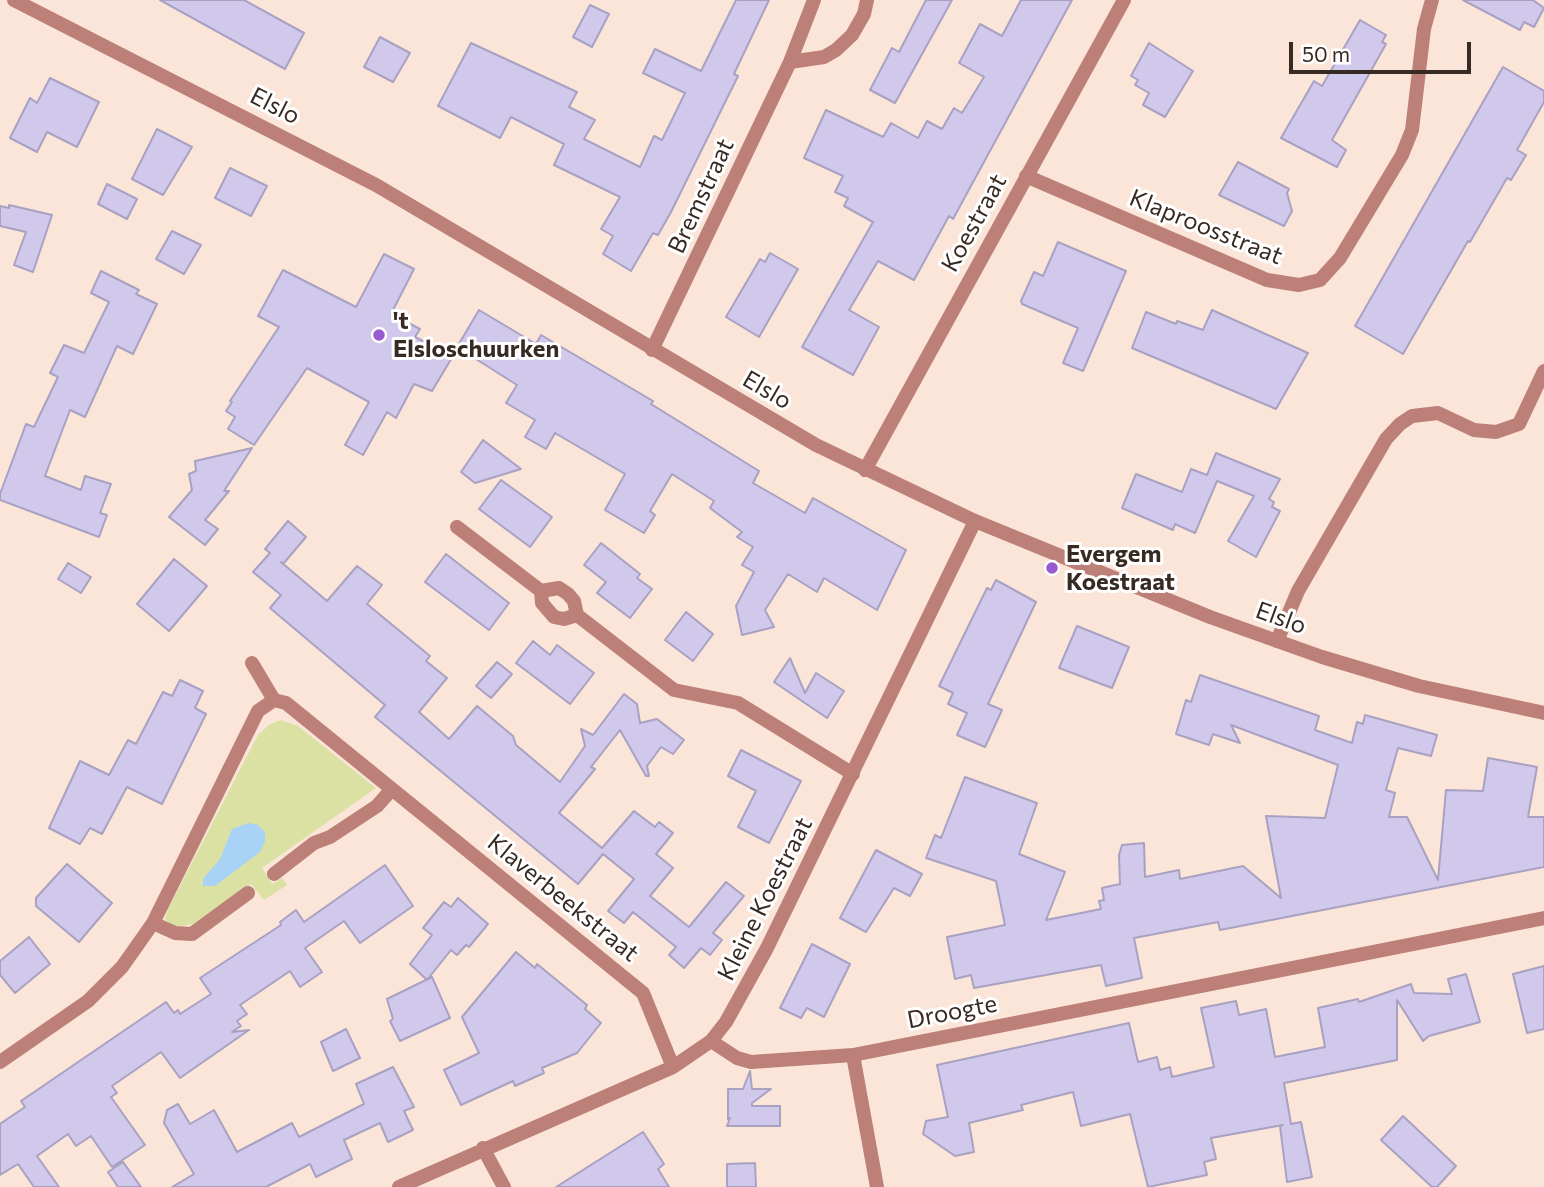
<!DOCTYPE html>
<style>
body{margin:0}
#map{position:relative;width:1544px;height:1187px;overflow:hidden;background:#fbe5d9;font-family:Commissioner,sans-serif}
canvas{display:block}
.scale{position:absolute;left:1289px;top:42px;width:182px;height:32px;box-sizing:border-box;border:4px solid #372a23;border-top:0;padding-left:9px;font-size:21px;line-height:24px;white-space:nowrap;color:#372a23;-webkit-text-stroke:5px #fff;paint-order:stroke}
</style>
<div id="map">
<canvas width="1544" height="1187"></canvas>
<div class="scale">50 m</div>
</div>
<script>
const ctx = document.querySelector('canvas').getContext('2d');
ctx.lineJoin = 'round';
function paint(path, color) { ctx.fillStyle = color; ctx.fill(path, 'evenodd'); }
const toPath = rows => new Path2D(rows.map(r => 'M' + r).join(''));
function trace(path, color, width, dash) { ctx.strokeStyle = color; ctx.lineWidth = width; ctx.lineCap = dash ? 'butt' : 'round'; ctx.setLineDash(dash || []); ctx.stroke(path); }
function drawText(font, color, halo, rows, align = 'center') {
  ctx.font = font + ' Commissioner,sans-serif'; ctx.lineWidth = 6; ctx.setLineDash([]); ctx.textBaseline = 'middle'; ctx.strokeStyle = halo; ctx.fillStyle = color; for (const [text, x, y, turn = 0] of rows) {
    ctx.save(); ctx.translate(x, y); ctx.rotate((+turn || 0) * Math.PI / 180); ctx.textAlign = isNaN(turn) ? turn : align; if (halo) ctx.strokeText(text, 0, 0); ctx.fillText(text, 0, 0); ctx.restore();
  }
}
const green = toPath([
 [281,720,298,726,376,788,262,868,272,884,282,878,287,885,264,900,251,884,194,924,173,927,165,919,168,909,245,760,258,735,270,724]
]);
const water = toPath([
 [249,823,258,825,265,832,265,841,260,852,215,886,203,886,203,879,220,859,232,829]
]);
const building = toPath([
 [160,0,244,0,304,33,285,69,160,0],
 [736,0,769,0,734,74,738,76,671,212,658,235,653,233,631,271,603,254,613,236,601,229,620,197,554,165,564,144,511,117,500,138,438,106,471,43,577,92,569,107,595,120,584,139,640,167,654,136,662,140,685,93,643,73,655,49,701,71,736,0],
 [926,0,952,0,895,103,870,90,892,48,899,52,926,0],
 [1021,0,1072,0,953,219,949,216,914,280,878,261,849,310,879,327,853,375,802,347,873,222,844,206,848,198,835,192,843,176,804,158,826,110,883,137,891,123,918,138,927,121,942,129,954,108,962,113,984,77,959,63,980,24,1002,36,1021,0],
 [1463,0,1533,0,1544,8,1534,27,1524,22,1520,30,1463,0],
 [590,5,609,14,592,47,573,37,590,5],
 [1360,20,1386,35,1382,42,1386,44,1332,140,1346,150,1337,167,1281,138,1314,81,1322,86,1360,20],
 [380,37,410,53,393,82,364,67,380,37],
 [1149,43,1193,71,1165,117,1143,105,1149,93,1135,85,1138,80,1131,76,1149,43],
 [1503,67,1544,91,1544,102,1517,150,1526,155,1511,180,1507,178,1470,242,1468,241,1403,354,1355,326,1503,67],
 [50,78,99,102,77,147,47,132,37,152,10,138,30,98,37,103,50,78],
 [157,129,192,147,163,195,132,179,157,129],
 [1238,162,1289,189,1287,193,1292,211,1284,226,1219,195,1238,162],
 [230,168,267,186,251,216,215,198,230,168],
 [107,184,137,199,127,219,98,204,107,184],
 [9,205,52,215,33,272,14,265,26,232,0,226,0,206,9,208,9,205],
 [172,231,201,245,184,274,156,259,172,231],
 [1058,242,1126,271,1083,371,1063,363,1078,328,1022,304,1021,301,1034,272,1043,276,1058,242],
 [770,253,798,269,759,337,726,317,760,259,765,262,770,253],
 [384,254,414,269,391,314,420,329,415,337,453,356,432,391,414,384,396,418,387,412,363,455,345,445,369,402,307,368,254,445,228,429,235,417,226,411,232,402,230,401,279,327,258,316,283,270,356,307,384,254],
 [101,271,139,290,136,294,157,304,133,354,117,346,85,417,70,410,45,476,81,490,85,476,111,484,100,513,107,515,99,537,0,500,0,494,26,424,34,427,58,377,50,373,64,345,84,353,109,302,91,293,101,271],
 [479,310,536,344,541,335,653,401,651,404,759,471,753,483,805,513,813,498,906,550,877,610,824,578,817,592,788,574,765,610,774,627,742,635,736,606,754,572,742,565,753,547,737,537,742,532,710,508,714,501,672,474,650,511,655,515,644,533,605,510,625,474,555,433,546,449,525,437,535,420,506,403,517,385,457,347,479,310],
 [1212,310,1308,353,1276,409,1132,348,1146,312,1176,324,1177,321,1203,330,1212,310],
 [483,440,521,469,475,483,461,472,483,440],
 [252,448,224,491,229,491,205,520,218,529,205,545,169,517,192,490,189,474,196,471,195,461,252,448],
 [1216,453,1280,479,1269,499,1274,502,1272,507,1280,511,1256,557,1228,541,1254,496,1217,481,1195,533,1175,524,1173,530,1122,508,1136,474,1182,492,1191,469,1207,475,1216,453],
 [501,480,552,517,530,547,479,509,501,480],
 [288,521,306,537,283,564,281,562,327,601,357,566,382,585,367,604,430,656,426,661,447,678,419,712,449,739,477,706,513,736,516,745,560,782,585,746,581,729,593,735,624,694,637,704,640,723,657,719,684,740,673,754,661,747,647,766,649,776,646,776,620,730,591,767,595,769,559,813,602,848,634,811,655,827,659,822,673,833,656,854,673,868,650,896,689,927,726,882,744,896,713,933,722,940,710,955,701,948,684,968,669,955,676,947,633,912,624,923,608,911,634,879,603,854,578,884,375,717,385,705,270,608,281,595,253,572,270,553,265,549,288,521],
 [601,543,640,574,637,578,652,589,630,618,597,593,606,582,584,565,601,543],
 [446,554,509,603,489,630,425,582,446,554],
 [174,559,207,586,169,631,137,604,174,559],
 [68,563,91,577,81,593,58,579,68,563],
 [996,580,1036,602,988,704,1002,710,985,747,957,735,967,713,948,704,953,693,939,686,987,588,991,590,996,580],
 [686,612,713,634,693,661,665,640,686,612],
 [1077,626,1129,647,1112,688,1059,668,1077,626],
 [533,641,550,655,557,645,594,673,570,704,516,663,533,641],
 [790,658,805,693,816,673,844,691,827,718,774,682,790,658],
 [497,662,512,674,491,698,476,686,497,662],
 [1200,675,1319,716,1315,730,1352,743,1357,722,1363,724,1365,715,1437,735,1431,756,1398,748,1386,790,1395,793,1389,817,1407,817,1438,880,1446,790,1483,791,1488,758,1537,767,1528,817,1544,817,1544,867,1220,930,1218,922,1134,938,1142,978,1106,986,1101,965,974,988,971,975,955,979,947,937,1005,925,996,881,926,858,935,835,941,838,965,777,1037,803,1019,854,1065,872,1046,920,1101,909,1099,901,1104,900,1102,888,1120,884,1119,855,1122,845,1144,843,1145,877,1179,870,1180,879,1243,866,1281,898,1266,816,1325,818,1338,765,1231,725,1240,743,1213,734,1209,745,1176,734,1186,700,1191,702,1200,675],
 [180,680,203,691,195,708,206,714,162,804,127,787,102,834,90,828,80,844,49,828,80,761,109,775,128,740,136,744,163,692,172,696,180,680],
 [741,750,801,781,769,843,738,827,756,791,728,776,741,750],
 [876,850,922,874,910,896,894,888,866,932,840,918,876,850],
 [67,864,112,903,79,942,36,906,36,898,67,864],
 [385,865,413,906,360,943,344,921,305,948,322,972,300,987,290,971,240,1005,247,1014,237,1021,241,1026,232,1032,249,1030,180,1078,161,1052,112,1086,117,1093,111,1097,145,1145,112,1167,91,1136,76,1146,68,1134,37,1156,59,1187,34,1187,18,1164,0,1175,0,1124,25,1107,21,1101,166,1002,174,1013,178,1010,180,1014,211,994,200,978,281,925,280,922,296,910,304,922,385,865],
 [458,898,488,924,469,947,466,945,457,955,451,950,427,980,410,964,432,935,423,928,444,902,451,907,458,898],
 [29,937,50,964,15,993,0,975,0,961,29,937],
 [812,944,850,964,824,1017,807,1008,801,1018,780,1008,812,944],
 [516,952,535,968,537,964,587,1005,585,1009,601,1023,577,1053,542,1068,544,1073,515,1086,513,1081,461,1105,444,1070,479,1053,462,1017,516,952],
 [1544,966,1544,1029,1527,1033,1513,974,1544,966],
 [1466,974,1480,1022,1429,1036,1423,1041,1397,1000,1397,1060,1284,1083,1291,1124,1301,1122,1312,1177,1287,1182,1280,1126,1283,1125,1211,1138,1216,1159,1204,1162,1207,1175,1148,1187,1130,1114,1081,1126,1073,1092,1021,1105,1023,1110,969,1123,974,1152,955,1156,923,1134,926,1121,948,1117,937,1065,1129,1023,1138,1062,1157,1057,1160,1070,1170,1067,1172,1077,1214,1067,1201,1008,1236,1001,1239,1015,1266,1009,1275,1057,1325,1047,1318,1008,1358,999,1359,1002,1411,984,1414,993,1452,994,1448,979,1466,974],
 [432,977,450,1018,400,1041,390,1021,393,1019,387,999,432,977],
 [346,1029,360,1058,333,1071,321,1042,346,1029],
 [393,1067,414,1107,404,1111,413,1130,388,1142,380,1123,344,1140,352,1159,316,1177,310,1164,266,1187,172,1187,194,1174,164,1123,167,1110,178,1104,190,1124,214,1110,237,1152,292,1123,299,1137,364,1104,356,1084,393,1067],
 [750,1071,752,1089,771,1089,752,1103,752,1106,780,1106,780,1126,727,1126,730,1118,728,1119,728,1089,743,1089,750,1071],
 [1403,1116,1456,1166,1437,1187,1432,1187,1381,1140,1403,1116],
 [643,1132,664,1164,658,1169,669,1187,556,1187,643,1132],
 [123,1162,141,1187,118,1187,108,1172,123,1162],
 [755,1163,756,1187,727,1187,727,1164,755,1163]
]);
const minor = toPath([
 [790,62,824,57,836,50,852,35,864,14,867,0],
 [1026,176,1267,280,1299,285,1320,280,1340,258,1402,155,1412,130,1424,29,1432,0],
 [652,350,790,62,814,0],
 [865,470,1124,0],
 [457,527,541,591,542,603,554,617,564,619,577,615],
 [541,591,559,588,568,594,574,601,577,615,674,690,738,703,853,774],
 [1277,641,1298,591,1386,439,1400,424,1412,416,1438,413,1474,430,1496,432,1519,424,1544,371],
 [252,663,274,700],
 [274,874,314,843,330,837,377,806,392,789],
 [153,923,175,933,192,934,248,893],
 [711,1041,726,1022,767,948,975,521],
 [853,1055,877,1187],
 [0,1062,88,1001,122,967,153,923,258,711,274,700,286,703,643,993,673,1067],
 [483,1148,504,1187],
 [399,1187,673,1067,711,1041,737,1058,751,1062,853,1055,1544,918]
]);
const tertiary = toPath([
 [14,0,376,185,816,445,975,521,1210,617,1322,657,1419,686,1544,713]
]);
const markers = [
 [379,335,7,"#985ad1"],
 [1052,568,7,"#985ad1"]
];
const streetNames = [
 ["Elslo",275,106,27],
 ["Bremstraat",701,196,-65],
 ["Koestraat",974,223,-61],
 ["Klaproosstraat",1206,227,22],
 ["Elslo",767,390,30],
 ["Elslo",1281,618,20],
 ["Klaverbeekstraat",563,898,39],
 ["Kleine Koestraat",765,899,-63],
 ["Droogte",952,1012,-11]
];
const poiNames = [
 ["'t",393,321],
 ["Elsloschuurken",393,349],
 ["Evergem",1066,554],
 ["Koestraat",1066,582]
];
paint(green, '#dae1a3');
paint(water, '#a8d2f6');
paint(building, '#d1c9eb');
trace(building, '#a9a1c2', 2);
trace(minor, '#bd8078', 14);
trace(tertiary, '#bd8078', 14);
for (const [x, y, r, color] of markers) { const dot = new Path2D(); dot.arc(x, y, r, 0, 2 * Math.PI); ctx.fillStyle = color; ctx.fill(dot); trace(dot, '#fff', 2.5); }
drawText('24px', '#372a23', '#fff', streetNames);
drawText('bold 24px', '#372a23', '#fff', poiNames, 'left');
</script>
